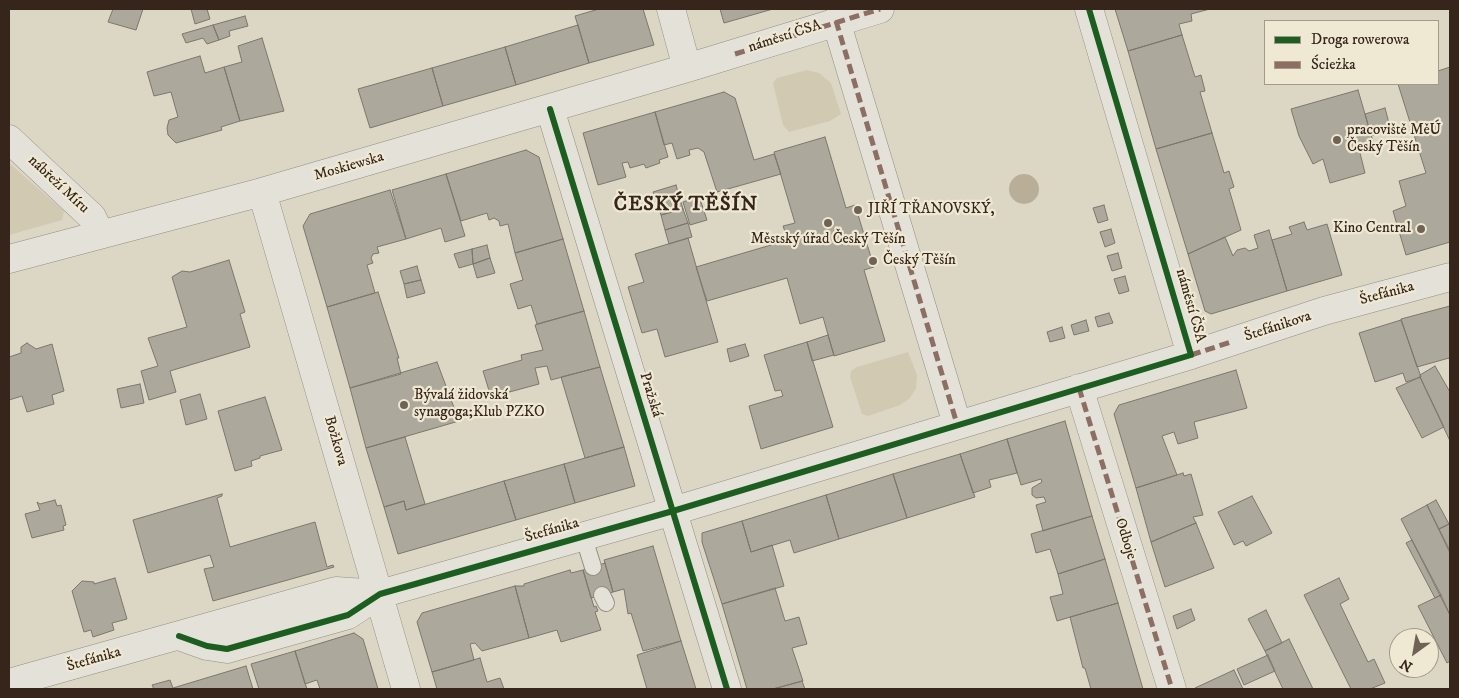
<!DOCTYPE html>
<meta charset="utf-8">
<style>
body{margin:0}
#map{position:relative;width:1459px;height:698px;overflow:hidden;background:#dcd7c5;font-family:"IM FELL DW Pica",serif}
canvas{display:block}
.frame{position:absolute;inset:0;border:10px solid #36251b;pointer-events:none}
.legend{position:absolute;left:1264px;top:20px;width:175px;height:65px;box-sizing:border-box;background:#efe8d3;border:1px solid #a59a89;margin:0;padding:6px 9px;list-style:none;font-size:15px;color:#36251b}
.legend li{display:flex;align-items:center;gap:10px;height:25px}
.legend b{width:25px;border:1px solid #a59a89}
.north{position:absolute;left:1389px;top:628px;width:50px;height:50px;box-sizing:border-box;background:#efe8d3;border:1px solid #a59a89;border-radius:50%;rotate:212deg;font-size:14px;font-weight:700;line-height:20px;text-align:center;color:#36251b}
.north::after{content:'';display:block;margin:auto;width:18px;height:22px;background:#706356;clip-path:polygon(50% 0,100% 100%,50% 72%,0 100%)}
</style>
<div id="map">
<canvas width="1459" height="698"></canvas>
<div class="frame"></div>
<ul class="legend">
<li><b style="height:6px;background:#1b5e20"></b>Droga rowerowa</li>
<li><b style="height:6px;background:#8d6e63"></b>Ścieżka</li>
</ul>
<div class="north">N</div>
</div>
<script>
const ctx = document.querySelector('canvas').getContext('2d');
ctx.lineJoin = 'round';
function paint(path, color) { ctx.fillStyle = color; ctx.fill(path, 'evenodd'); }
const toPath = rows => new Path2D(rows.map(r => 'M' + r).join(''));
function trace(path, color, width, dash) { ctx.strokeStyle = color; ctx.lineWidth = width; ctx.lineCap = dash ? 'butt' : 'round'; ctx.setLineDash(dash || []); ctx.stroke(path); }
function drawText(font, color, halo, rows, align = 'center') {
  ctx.font = font + ' "IM FELL DW Pica",serif'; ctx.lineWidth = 4.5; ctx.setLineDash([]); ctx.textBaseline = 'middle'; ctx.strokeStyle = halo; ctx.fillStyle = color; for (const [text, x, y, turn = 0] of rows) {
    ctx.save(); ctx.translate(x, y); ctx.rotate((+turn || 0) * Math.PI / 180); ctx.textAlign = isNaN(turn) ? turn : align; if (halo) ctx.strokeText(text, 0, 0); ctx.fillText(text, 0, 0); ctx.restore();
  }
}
const green = toPath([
 [807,70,819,73,831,83,841,114,830,121,789,132,783,125,773,83,777,78],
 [9,163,64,211,62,220,9,235],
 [908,352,917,375,916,389,909,399,900,405,868,416,862,414,850,377,851,371,857,367]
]);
const water = toPath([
 '1009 189a15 15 0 1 1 30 0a15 15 0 1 1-30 0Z'
]);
const building = toPath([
 [113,9,143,9,136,30,108,22,113,9],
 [191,9,207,9,210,19,195,24,191,9],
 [599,9,643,9,654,45,589,63,575,16,599,9],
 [720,9,773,9,724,23,720,9],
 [1115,9,1210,9,1191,14,1192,21,1179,24,1182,35,1128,51,1115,9],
 [245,16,248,26,229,31,230,36,219,40,213,25,245,16],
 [213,25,219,40,207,44,203,38,186,43,182,34,213,25],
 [578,25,589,63,516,85,505,47,578,25],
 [1182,35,1195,77,1201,75,1205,91,1200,92,1212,133,1156,149,1128,51,1182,35],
 [262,38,284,111,240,121,224,67,242,62,238,46,262,38],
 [505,47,516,85,443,106,432,68,505,47],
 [200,56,205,73,224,67,240,121,221,127,222,130,176,143,168,135,167,128,169,120,178,117,171,92,154,96,147,72,200,56],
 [1450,67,1450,242,1406,255,1393,211,1406,206,1399,181,1426,173,1398,84,1438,84,1438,71,1450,67],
 [432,68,443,106,370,128,358,89,432,68],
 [1358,90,1374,145,1359,149,1365,173,1330,183,1323,159,1313,164,1299,136,1291,109,1358,90],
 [724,92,735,98,754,160,774,154,781,174,717,192,704,152,698,148,689,150,690,155,677,159,672,143,664,145,655,112,724,92],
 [1385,108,1391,131,1371,136,1365,114,1385,108],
 [655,112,668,157,659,160,660,163,646,168,644,164,630,168,628,162,622,163,626,177,598,185,583,133,655,112],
 [1212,133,1224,173,1229,171,1234,187,1229,189,1241,230,1188,254,1156,149,1212,133],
 [825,137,846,208,855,205,874,267,864,270,885,341,834,356,823,317,800,324,787,278,707,301,696,267,788,240,783,226,795,223,774,152,825,137],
 [526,150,539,157,563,239,515,253,508,224,500,226,499,221,494,218,489,220,487,213,461,221,446,174,526,150],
 [446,174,465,236,445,242,441,228,406,239,392,190,446,174],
 [676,185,683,209,661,215,653,192,676,185],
 [390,190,406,239,377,247,379,253,373,254,371,258,373,263,367,265,375,293,327,307,303,226,310,214,390,190],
 [699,196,707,220,690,225,683,202,699,196],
 [1104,205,1108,220,1098,223,1093,208,1104,205],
 [683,209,688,223,665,230,661,215,683,209],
 [1304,222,1307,230,1327,224,1342,275,1287,291,1272,240,1292,234,1289,227,1304,222],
 [688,223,692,237,669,244,665,230,688,223],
 [1111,229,1115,243,1105,247,1100,232,1111,229],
 [1269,230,1287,291,1211,314,1205,311,1188,254,1225,237,1233,256,1237,250,1245,248,1249,251,1258,248,1254,235,1269,230],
 [688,238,718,342,665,357,657,329,642,333,628,287,644,282,635,254,688,238],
 [563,239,584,311,537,324,531,305,518,309,510,284,523,280,515,253,563,239],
 [487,245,490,258,473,264,472,249,487,245],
 [472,249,473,264,459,268,454,254,472,249],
 [1118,253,1122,268,1112,271,1107,256,1118,253],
 [490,258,495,273,477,278,473,264,490,258],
 [229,260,245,312,240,314,250,347,170,371,176,392,149,400,141,371,158,366,148,338,187,327,172,277,182,271,190,272,229,260],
 [417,266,421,280,404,284,400,271,417,266],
 [1125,276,1129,291,1119,294,1114,279,1125,276],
 [421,280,425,293,407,298,404,284,421,280],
 [378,292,399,358,397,358,401,374,350,388,327,307,378,292],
 [1450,306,1450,362,1449,358,1417,367,1401,319,1450,306],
 [584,311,600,367,551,380,547,366,535,368,539,384,491,397,483,371,522,360,521,355,543,350,535,325,584,311],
 [1109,313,1113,323,1098,327,1095,317,1109,313],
 [1086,320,1089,331,1074,335,1071,325,1086,320],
 [1401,320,1421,377,1406,382,1403,373,1375,382,1359,333,1401,320],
 [1062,327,1065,338,1050,342,1047,332,1062,327],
 [828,335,834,355,812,361,807,342,828,335],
 [807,342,833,427,761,449,749,406,783,396,781,390,775,391,764,355,807,342],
 [27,343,36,349,52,344,64,391,52,395,54,404,27,412,22,396,9,400,9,357,21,353,21,347,27,343],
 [745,344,749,356,730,362,727,349,745,344],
 [437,362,459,421,366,448,350,388,437,362],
 [1435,366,1450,392,1450,441,1420,377,1420,375,1435,366],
 [600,367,624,447,585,458,561,377,600,367],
 [1236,370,1247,408,1194,422,1198,438,1178,444,1174,432,1162,436,1177,475,1136,488,1114,414,1119,405,1236,370],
 [1420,377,1444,427,1422,438,1396,388,1420,377],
 [140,384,144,403,121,408,117,389,140,384],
 [200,394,207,419,186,425,180,400,200,394],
 [265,397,282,450,260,456,260,458,251,461,252,466,235,471,218,411,265,397],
 [1065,421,1092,516,1043,531,1036,505,1046,502,1044,497,1036,498,1032,495,1032,488,1042,482,1041,479,1021,485,1007,439,1065,421],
 [405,437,425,504,406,510,404,501,384,507,366,448,405,437],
 [1007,439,1017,473,989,480,991,487,973,493,960,454,1007,439],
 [624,447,635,486,575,503,564,464,624,447],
 [960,454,975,497,907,518,893,474,960,454],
 [564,464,575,503,516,520,504,481,564,464],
 [1183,473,1184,476,1191,474,1203,515,1193,517,1196,523,1151,542,1136,488,1183,473],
 [893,474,907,518,839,539,826,495,893,474],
 [504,481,516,520,398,554,384,507,404,501,406,510,504,481],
 [222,494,222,496,217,498,230,547,315,522,327,567,333,565,334,567,213,601,204,569,214,567,210,555,148,573,133,520,222,494],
 [826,495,839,539,794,553,790,540,751,552,742,521,826,495],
 [1252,496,1272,533,1246,546,1243,541,1234,545,1218,512,1252,496],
 [55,500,57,506,61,505,66,525,63,526,64,530,32,538,25,514,40,510,37,502,40,504,55,500],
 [1436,500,1449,524,1439,529,1427,505,1436,500],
 [1427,505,1450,553,1450,615,1401,519,1427,505],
 [1092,516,1105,559,1058,574,1050,549,1036,553,1031,534,1092,516],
 [742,521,751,552,772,545,784,586,722,604,702,542,702,533,742,521],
 [1196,523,1214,568,1165,587,1151,542,1196,523],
 [1449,524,1450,526,1450,551,1439,529,1449,524],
 [1412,540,1441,595,1435,598,1406,543,1412,540],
 [653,546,681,641,643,651,631,613,628,614,624,589,613,592,604,560,653,546],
 [1105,559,1118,603,1057,621,1050,597,1063,594,1058,574,1105,559],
 [605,563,613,592,591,598,583,570,605,563],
 [570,570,571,573,583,570,594,607,596,606,598,611,595,612,601,630,561,642,557,630,529,638,515,586,524,586,524,584,570,570],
 [115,578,127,619,112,623,114,630,93,637,91,630,84,632,72,591,82,581,94,582,94,584,115,578],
 [1339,578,1349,599,1340,604,1368,662,1374,659,1385,683,1370,689,1351,689,1304,595,1339,578],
 [515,586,529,638,482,651,475,643,470,644,474,660,432,672,417,622,422,613,515,586],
 [775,588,785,621,799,617,807,644,792,648,803,681,773,689,747,689,722,604,775,588],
 [1441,595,1450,615,1450,661,1447,663,1418,606,1441,595],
 [1118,603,1143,689,1091,689,1085,668,1083,668,1070,617,1118,603],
 [1191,609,1195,620,1177,629,1173,616,1191,609],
 [1266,610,1282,643,1265,651,1248,619,1266,610],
 [354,633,363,639,378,689,320,689,317,680,305,684,295,651,354,633],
 [1289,639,1313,689,1283,689,1265,651,1289,639],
 [681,641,696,689,647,689,637,655,681,641],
 [295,651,307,689,259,689,251,664,295,651],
 [1268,655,1275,671,1244,685,1237,669,1268,655],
 [480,658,487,682,500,678,504,689,437,689,432,672,480,658],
 [246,666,253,689,154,689,152,685,170,680,173,688,246,666],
 [1234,670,1243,689,1195,689,1195,688,1234,670],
 [802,681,805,689,773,689,802,681]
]);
const lane = toPath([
 [583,535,593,567],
 [602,595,606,603]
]);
const street = toPath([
 [671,9,687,68],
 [836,21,957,424],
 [550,109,727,689],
 [9,139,92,217,100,234],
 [262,192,406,689],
 [9,259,262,192,687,68,880,9],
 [1191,355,1324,311,1450,277],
 [1079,388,1172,689],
 [179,636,207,646,227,649,348,615,380,594,673,511,1191,355,1089,9],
 [9,683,336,591,380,594]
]);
const quiet = toPath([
 [836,21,957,424],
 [735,54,880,9],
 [1191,355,1231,342],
 [1079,388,1172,689]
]);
const cycleway = toPath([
 [550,109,727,689],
 [179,636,207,646,227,649,348,615,380,594,673,511,1191,355,1089,9]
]);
const markers = [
 [1337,140,5,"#706356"],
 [858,210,5,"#706356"],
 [828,223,5,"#706356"],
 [1421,229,5,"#706356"],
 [873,261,5,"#706356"],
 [404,405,5,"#706356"]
];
const streetNames = [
 ["náměstí ČSA",785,37,-18],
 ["Moskiewska",349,167,-16],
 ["nábřeží Míru",58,185,43],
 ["Štefánika",1387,294,-15],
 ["náměstí ČSA",1190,306,74],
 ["Štefánikova",1278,327,-18],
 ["Pražská",650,395,73],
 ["Božkova",335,441,74],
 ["Štefánika",552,531,-16],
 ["Odboje",1125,539,73],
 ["Štefánika",94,660,-16]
];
const poiNames = [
 ["pracoviště MěÚ",1347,131],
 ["Český Těšín",1347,148],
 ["JIŘÍ TŘANOVSKÝ,",868,210],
 ["Kino Central",1411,229,"right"],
 ["Městský úřad Český Těšín",828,240,"center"],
 ["Český Těšín",883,261],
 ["Bývalá židovská",414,396],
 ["synagoga;Klub PZKO",414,413]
];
const districtNames = [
 ["ČESKÝ TĚŠÍN",686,206]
];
paint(green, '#d1c9b1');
paint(water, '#b9af98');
paint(building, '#ada89c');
trace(building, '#7c766c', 1);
trace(lane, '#938e83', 18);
trace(street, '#938e83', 29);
trace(lane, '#e4e1d9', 16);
trace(street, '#e4e1d9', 28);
trace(quiet, '#8d6e63', 5, [10, 5]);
trace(cycleway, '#1b5e20', 6);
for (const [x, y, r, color] of markers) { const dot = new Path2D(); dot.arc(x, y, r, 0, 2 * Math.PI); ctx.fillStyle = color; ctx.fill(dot); trace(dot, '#efe8d3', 2); }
drawText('15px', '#36251b', '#efe8d3', streetNames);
drawText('15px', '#36251b', '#efe8d3', poiNames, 'left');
ctx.letterSpacing = '1px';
drawText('bold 20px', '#36251b', '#efe8d3', districtNames);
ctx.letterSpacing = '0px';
</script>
